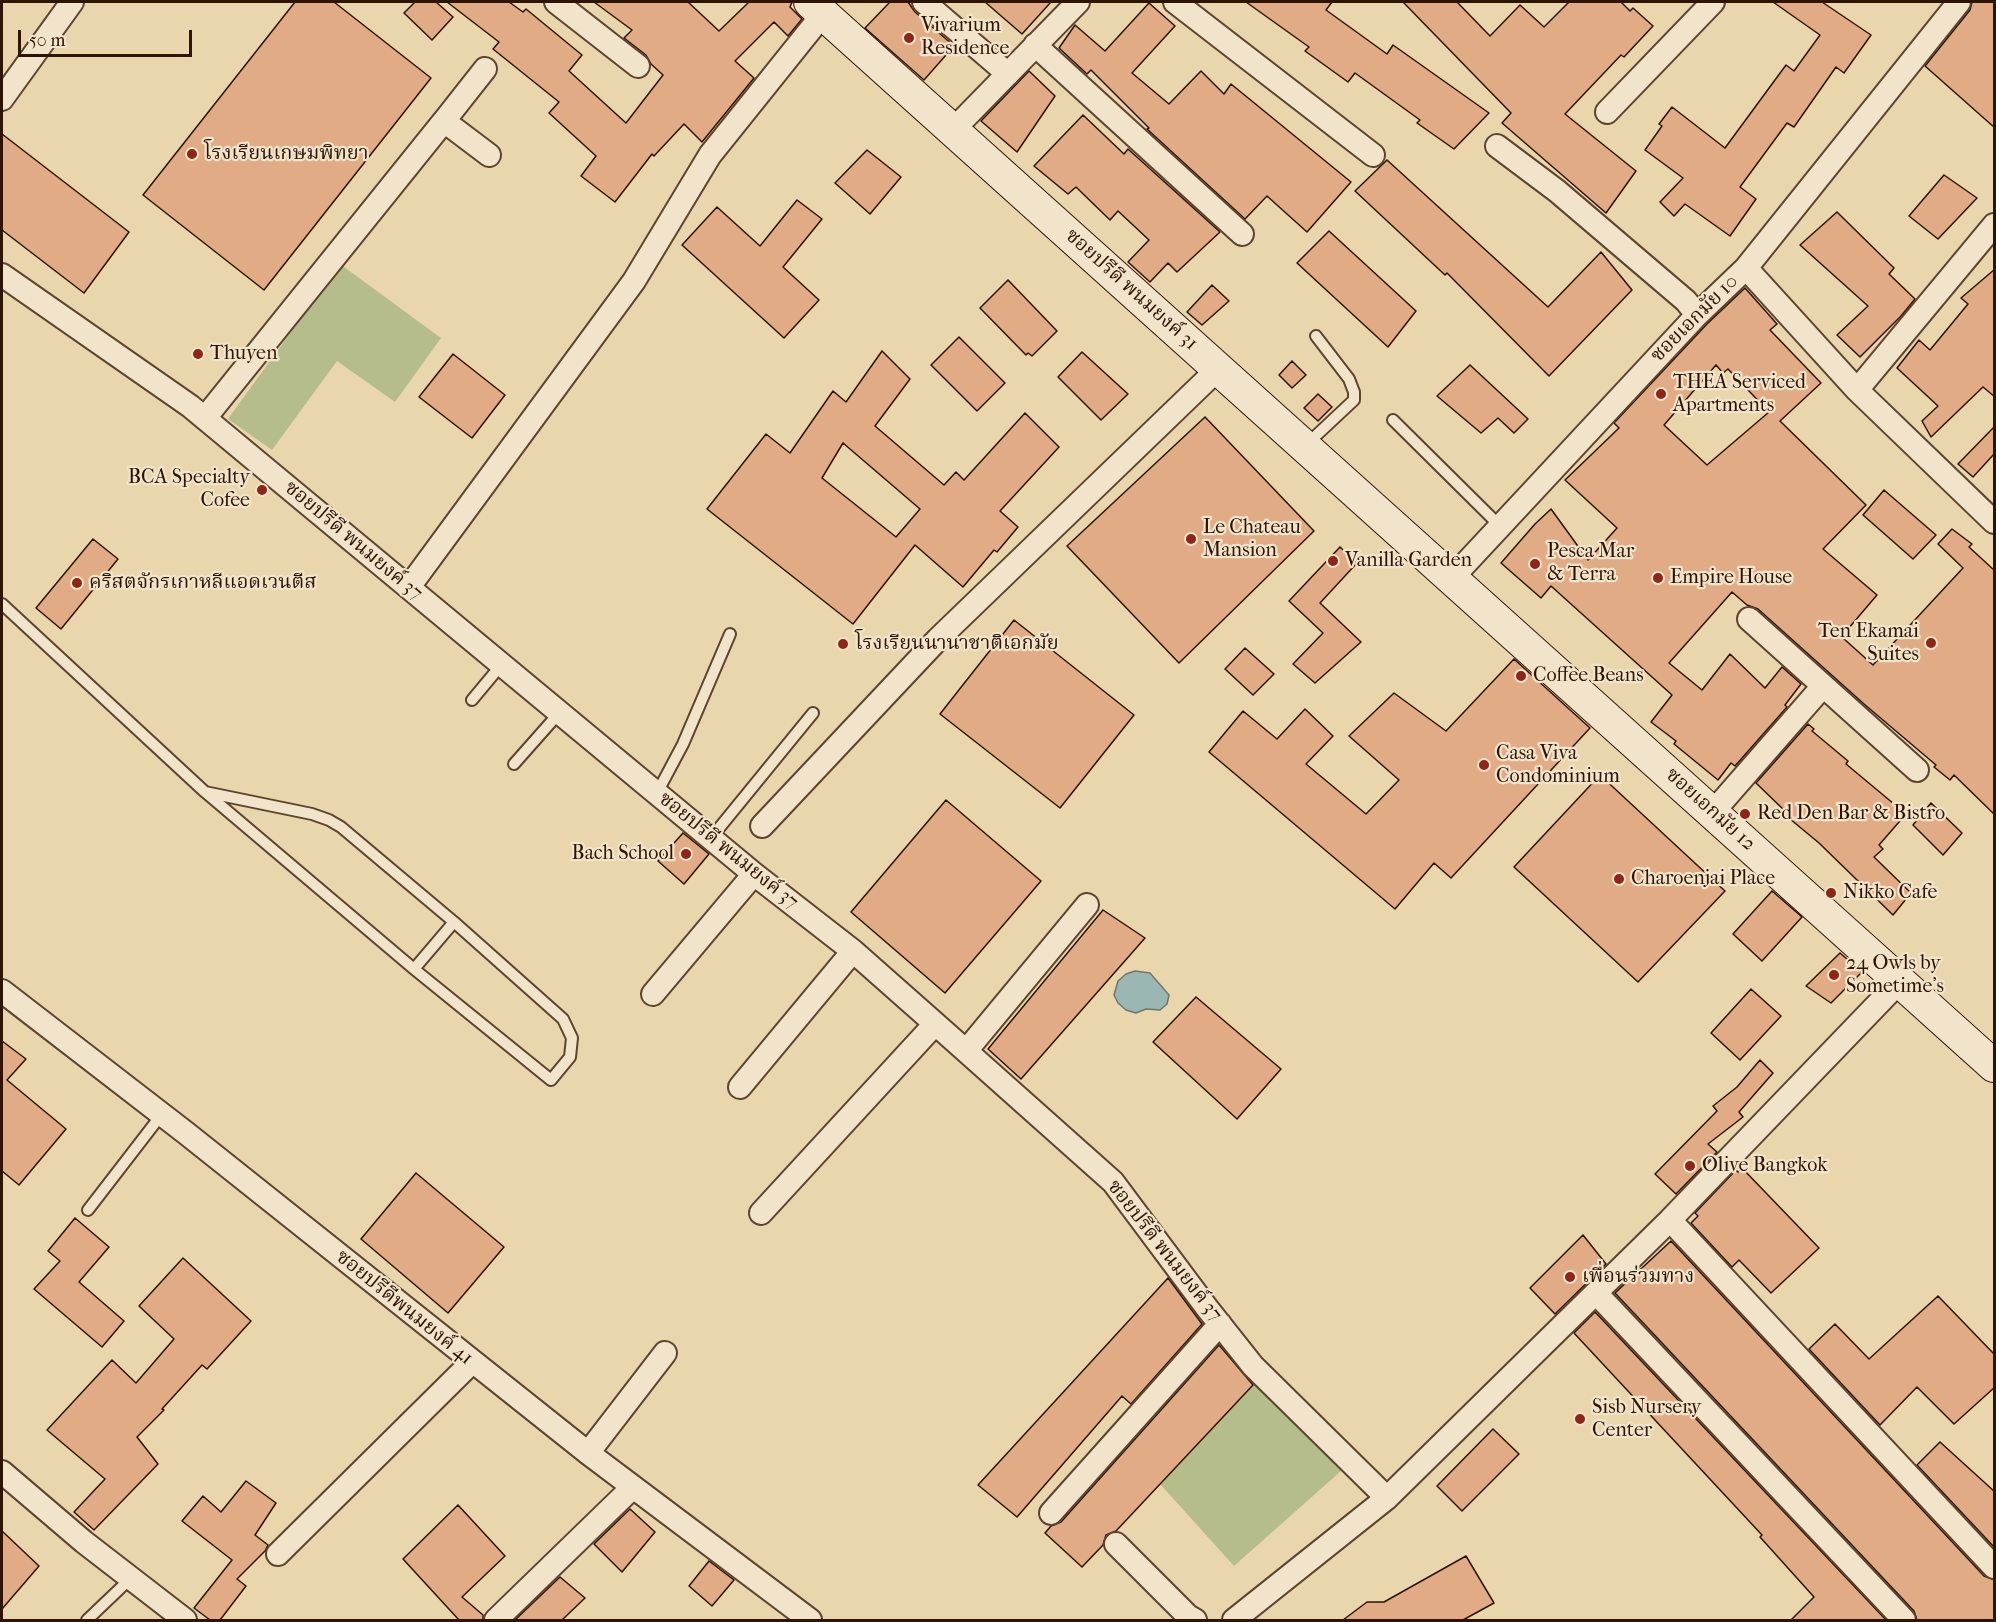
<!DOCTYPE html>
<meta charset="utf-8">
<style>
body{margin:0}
#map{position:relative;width:1996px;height:1622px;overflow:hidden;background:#ead6ad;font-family:"IM FELL French Canon",serif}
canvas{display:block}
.frame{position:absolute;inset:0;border:3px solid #2e1405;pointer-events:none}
.scale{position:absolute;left:18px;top:30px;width:174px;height:27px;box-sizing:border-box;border:3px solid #2e1405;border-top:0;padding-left:8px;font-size:18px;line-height:21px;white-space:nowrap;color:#2e1405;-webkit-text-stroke:4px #f1e4ca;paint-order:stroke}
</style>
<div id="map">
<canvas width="1996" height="1622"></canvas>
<div class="frame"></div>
<div class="scale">50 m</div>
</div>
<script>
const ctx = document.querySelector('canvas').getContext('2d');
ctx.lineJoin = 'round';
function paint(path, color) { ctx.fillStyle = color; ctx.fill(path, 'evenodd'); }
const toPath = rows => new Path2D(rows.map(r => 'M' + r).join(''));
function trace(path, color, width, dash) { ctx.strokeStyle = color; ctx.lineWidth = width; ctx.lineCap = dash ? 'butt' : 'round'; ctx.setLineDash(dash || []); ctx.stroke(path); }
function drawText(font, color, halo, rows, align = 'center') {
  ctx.font = font + ' "IM FELL French Canon","Noto Serif Thai",serif'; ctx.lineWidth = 4.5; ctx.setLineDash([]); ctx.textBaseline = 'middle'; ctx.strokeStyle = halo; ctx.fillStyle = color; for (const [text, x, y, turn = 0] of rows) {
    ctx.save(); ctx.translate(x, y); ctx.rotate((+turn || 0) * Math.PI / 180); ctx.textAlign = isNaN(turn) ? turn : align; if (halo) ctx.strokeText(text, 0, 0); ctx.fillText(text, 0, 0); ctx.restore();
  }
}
const green = toPath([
 [340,264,441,338,395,402,337,361,272,450,228,419],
 [1259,1378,1349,1464,1234,1566,1160,1484,1177,1465,1141,1432,1149,1421,1187,1455]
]);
const water = toPath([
 [1135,971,1150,973,1169,995,1167,1004,1160,1010,1146,1009,1136,1013,1126,1010,1118,1003,1114,995,1118,981,1126,974,1135,971]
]);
const building = toPath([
 [295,2,334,2,431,78,264,290,143,195,295,2],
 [415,2,436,2,453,17,432,40,404,13,415,2],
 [447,2,509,2,523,12,526,9,582,55,569,71,626,123,663,75,651,64,646,55,624,38,632,30,594,2,688,2,719,31,749,2,792,2,790,7,802,19,788,36,774,22,735,61,754,78,702,142,684,124,654,156,652,154,615,202,581,176,596,156,549,113,559,102,493,49,499,42,447,2],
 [890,2,908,2,915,12,954,46,924,80,865,28,890,2],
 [985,2,1051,2,1022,34,985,2],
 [1246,2,1332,2,1326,10,1387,54,1393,45,1489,113,1454,149,1417,123,1420,120,1355,73,1348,82,1305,51,1309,47,1246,2],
 [1403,2,1457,2,1490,36,1520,5,1544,27,1569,2,1621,2,1630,11,1633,8,1653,26,1624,57,1621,55,1565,114,1636,171,1606,213,1502,123,1511,113,1403,2],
 [1773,2,1822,2,1871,35,1844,73,1836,67,1794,127,1787,123,1740,187,1756,199,1730,236,1685,204,1674,216,1660,202,1683,178,1645,150,1662,126,1659,124,1672,107,1725,148,1786,65,1794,71,1820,35,1773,2],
 [1972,2,1995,2,1995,128,1925,66,1970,10,1972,2],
 [1149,3,1175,26,1132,73,1169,104,1201,71,1224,94,1231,84,1351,182,1307,232,1267,196,1245,219,1147,129,1149,128,1091,70,1087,74,1059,48,1075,25,1105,51,1149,3],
 [1029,71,1055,96,1017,152,981,121,1029,71],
 [1083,115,1124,154,1128,149,1220,232,1177,272,1168,263,1150,282,1128,262,1149,240,1118,211,1110,220,1076,187,1068,194,1034,166,1083,115],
 [2,134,129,232,84,293,2,230,2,134],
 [867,150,901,177,870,214,835,183,867,150],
 [1387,160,1548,307,1601,252,1632,290,1549,376,1447,273,1445,275,1355,191,1387,160],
 [1944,175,1977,198,1938,239,1909,216,1944,175],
 [797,200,822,219,783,267,819,300,784,338,682,245,717,207,760,246,797,200],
 [1837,212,1894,268,1889,274,1915,299,1901,316,1860,357,1837,335,1868,306,1800,245,1837,212],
 [1329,231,1416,311,1388,347,1297,263,1329,231],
 [1995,269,1995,397,1983,387,1931,437,1922,421,1938,406,1897,368,1919,340,1930,350,1968,304,1961,298,1995,269],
 [1008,280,1057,331,1032,356,1028,353,1026,355,980,308,1008,280],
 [1212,285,1229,301,1202,325,1187,312,1212,285],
 [1745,288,1777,324,1770,330,1821,383,1780,421,1866,505,1823,549,1877,595,1842,636,1843,638,1873,665,1963,568,1938,544,1952,529,1972,544,1969,547,1995,571,1995,815,1954,775,1950,780,1934,767,1936,765,1864,704,1758,609,1747,605,1732,592,1669,663,1702,690,1730,654,1765,688,1782,667,1801,684,1785,705,1787,707,1735,766,1731,763,1718,780,1674,744,1676,741,1651,722,1672,695,1551,586,1541,598,1501,563,1535,524,1551,509,1588,560,1617,528,1565,480,1619,428,1614,423,1707,324,1745,288],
 [1716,365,1723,373,1728,369,1769,412,1707,465,1664,425,1716,365],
 [959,337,1005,383,977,411,931,365,959,337],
 [882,351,910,379,875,426,944,485,956,472,964,480,1025,413,1059,447,1000,511,1018,527,997,552,994,550,963,587,915,545,853,624,707,509,766,434,790,453,833,391,846,402,882,351],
 [843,443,920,509,896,537,822,478,843,443],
 [1082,352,1128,394,1101,420,1058,377,1082,352],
 [453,354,505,395,472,438,419,397,453,354],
 [1292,361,1306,375,1292,388,1279,375,1292,361],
 [1470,365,1528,419,1514,433,1498,418,1481,433,1437,396,1470,365],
 [1318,394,1332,407,1318,421,1304,408,1318,394],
 [1205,417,1314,531,1179,663,1067,546,1205,417],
 [1995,426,1995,453,1973,477,1958,464,1995,426],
 [1884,490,1936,535,1913,559,1863,515,1884,490],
 [93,539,118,559,61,629,36,608,93,539],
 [1340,547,1357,563,1320,603,1361,642,1315,683,1293,664,1323,633,1289,601,1340,547],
 [1014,620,1134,715,1060,808,940,714,1014,620],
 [1245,648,1274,674,1253,695,1225,669,1245,648],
 [1514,659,1590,728,1451,878,1434,863,1395,909,1209,752,1243,711,1277,739,1305,709,1333,736,1306,764,1366,814,1399,780,1349,736,1394,693,1446,731,1514,659],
 [1808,724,1814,729,1812,731,1848,761,1846,764,1906,814,1879,845,1883,849,1874,857,1911,893,1893,915,1819,843,1784,814,1786,812,1756,783,1808,724],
 [1600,775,1725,891,1638,982,1514,867,1600,775],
 [946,800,1041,881,945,993,851,912,946,800],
 [1931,803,1962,833,1943,855,1913,825,1931,803],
 [683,833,709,854,684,884,658,861,683,833],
 [1772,891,1802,917,1762,961,1733,934,1772,891],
 [1103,910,1145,938,1021,1079,988,1049,1103,910],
 [1840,953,1862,972,1831,1003,1806,986,1840,953],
 [1751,989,1781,1016,1740,1060,1711,1033,1751,989],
 [1196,997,1281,1069,1237,1119,1153,1042,1196,997],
 [2,1041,26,1059,7,1080,66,1129,19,1185,2,1171,2,1041],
 [1760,1060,1773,1073,1739,1112,1743,1117,1708,1144,1717,1152,1676,1194,1655,1174,1717,1111,1713,1106,1737,1087,1760,1060],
 [1742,1168,1819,1248,1771,1293,1739,1260,1732,1267,1691,1223,1698,1216,1695,1213,1736,1170,1738,1172,1742,1168],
 [416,1173,504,1247,448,1313,361,1239,416,1173],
 [75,1218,109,1247,79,1282,124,1321,102,1347,34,1289,60,1261,48,1251,75,1218],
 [1583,1235,1606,1264,1555,1314,1530,1288,1583,1235],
 [1671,1241,1984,1576,1995,1580,1995,1620,1917,1620,1914,1611,1615,1293,1671,1241],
 [183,1258,251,1321,207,1369,202,1365,162,1409,164,1410,137,1437,158,1464,94,1530,74,1512,105,1479,47,1430,112,1360,136,1383,174,1339,139,1306,183,1258],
 [1168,1278,1202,1324,1131,1404,1122,1396,1017,1517,978,1485,1168,1278],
 [1938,1296,1995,1355,1995,1387,1954,1424,1917,1387,1880,1425,1809,1349,1835,1324,1869,1359,1938,1296],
 [1595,1312,1886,1620,1791,1620,1814,1597,1760,1537,1762,1535,1574,1333,1595,1312],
 [1219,1345,1253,1385,1116,1531,1106,1535,1103,1545,1082,1567,1045,1533,1051,1526,1061,1522,1219,1345],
 [1493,1429,1519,1454,1462,1511,1437,1486,1493,1429],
 [1940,1442,1995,1492,1995,1548,1917,1465,1940,1442],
 [246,1481,276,1503,255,1535,268,1545,265,1551,237,1579,246,1586,220,1620,210,1620,194,1608,232,1560,182,1521,203,1496,221,1512,246,1481],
 [458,1505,505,1556,462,1597,483,1615,483,1620,459,1620,403,1559,458,1505],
 [630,1509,655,1532,622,1572,594,1544,630,1509],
 [2,1531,39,1566,2,1609,2,1531],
 [1466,1556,1494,1603,1463,1620,1343,1620,1367,1602,1384,1602,1466,1556],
 [709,1561,734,1580,712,1606,689,1586,709,1561],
 [560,1577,585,1598,562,1620,515,1620,560,1577]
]);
const lane = toPath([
 [1393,420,1500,526],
 [1307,444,1354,400,1354,392,1349,379,1316,336],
 [2,604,205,792,414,969,551,1080,570,1057,572,1038,563,1019,454,922,341,827,329,820,312,814,205,792],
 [472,700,502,664],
 [514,764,560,712],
 [657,793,683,744,730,634],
 [711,838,813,713],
 [414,969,454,922],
 [88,1210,162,1114],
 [87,1620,130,1579]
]);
const street = toPath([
 [556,2,638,66],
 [924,2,1008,74],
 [1175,2,1373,155],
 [1035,45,1242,234],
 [485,69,444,121,489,155],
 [2,99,72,2],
 [1607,112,1713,2],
 [953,130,1078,2],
 [1497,146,1557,191,1686,301,1697,315],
 [1746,268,1959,2],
 [2,275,190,406,754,874,853,951,948,1035,1113,1182,1207,1308,1253,1366,1387,1498],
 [1857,390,1994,225],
 [205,418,444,121],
 [1452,578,1697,315,1746,268,1857,390,1994,522],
 [409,587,634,281,710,155,823,14],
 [1749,619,1917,770],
 [1713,812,1823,686],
 [762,826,938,639,1219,368],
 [2,991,186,1133,588,1453,810,1620],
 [653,994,754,874],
 [966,1051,1087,905],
 [740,1087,853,951],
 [761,1213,935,1024],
 [1670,1220,1994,1567],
 [1596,1293,1904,1620],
 [588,1453,665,1353],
 [2,1472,84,1542,185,1620],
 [1051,1513,1220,1324],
 [1116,1544,1188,1616,1195,1620],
 [278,1554,472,1362],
 [496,1620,633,1487],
 [1234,1620,1387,1498,1670,1220,1900,981]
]);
const secondary = toPath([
 [810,2,1994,1066]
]);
const markers = [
 [909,38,6,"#8f2418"],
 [192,154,6,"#8f2418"],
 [198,354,6,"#8f2418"],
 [1661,394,6,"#8f2418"],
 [262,490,6,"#8f2418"],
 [1191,539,6,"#8f2418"],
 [1333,561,6,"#8f2418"],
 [1535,564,6,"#8f2418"],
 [1658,578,6,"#8f2418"],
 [77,583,6,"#8f2418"],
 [1931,643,6,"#8f2418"],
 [843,644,6,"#8f2418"],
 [1521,676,6,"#8f2418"],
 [1484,765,6,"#8f2418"],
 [1745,814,6,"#8f2418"],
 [686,854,6,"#8f2418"],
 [1619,879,6,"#8f2418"],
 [1831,893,6,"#8f2418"],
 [1834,975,6,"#8f2418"],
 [1690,1166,6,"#8f2418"],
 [1570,1277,6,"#8f2418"],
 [1580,1419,6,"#8f2418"]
];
const poiNames = [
 ["Vivarium",921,26],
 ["Residence",921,49],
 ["โรงเรียนเกษมพิทยา",204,154],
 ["Thuyen",210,354],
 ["THEA Serviced",1673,383],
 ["Apartments",1673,406],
 ["BCA Specialty",250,478,"right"],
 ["Cofee",250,501,"right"],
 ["Le Chateau",1203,528],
 ["Mansion",1203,551],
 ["Pesca Mar",1547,552],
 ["& Terra",1547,575],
 ["Vanilla Garden",1345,561],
 ["Empire House",1670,578],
 ["คริสตจักรเกาหลีแอดเวนตีส",89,583],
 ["Ten Ekamai",1919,632,"right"],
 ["Suites",1919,655,"right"],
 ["โรงเรียนนานาชาติเอกมัย",855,644],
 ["Coffee Beans",1533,676],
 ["Casa Viva",1496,754],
 ["Condominium",1496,777],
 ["Red Den Bar & Bistro",1757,814],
 ["Bach School",674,854,"right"],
 ["Charoenjai Place",1631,879],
 ["Nikko Cafe",1843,893],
 ["24 Owls by",1846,964],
 ["Sometime's",1846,987],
 ["Olive Bangkok",1702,1166],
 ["เพื่อนร่วมทาง",1582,1277],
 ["Sisb Nursery",1592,1408],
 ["Center",1592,1431]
];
const streetNames = [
 ["ซอยปรีดี พนมยงค์ 31",1131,290,42],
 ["ซอยเอกมัย 10",1695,319,-45],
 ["ซอยปรีดี พนมยงค์ 37",353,541,40],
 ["ซอยเอกมัย 12",1710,810,42],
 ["ซอยปรีดี พนมยงค์ 37",728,851,39],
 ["ซอยปรีดี พนมยงค์ 37",1164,1251,52],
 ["ซอยปรีดีพนมยงค์ 41",404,1308,39]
];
paint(green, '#b5be8b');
paint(water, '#9bb7b4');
trace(water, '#6f766e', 1.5);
paint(building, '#e1ab86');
trace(building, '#2e1405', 1.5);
trace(lane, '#5d442f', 14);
trace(street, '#5d442f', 26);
trace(secondary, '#2e1405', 34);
trace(lane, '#f1e4ca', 10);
trace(street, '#f1e4ca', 22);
trace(secondary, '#f1e4ca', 32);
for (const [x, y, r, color] of markers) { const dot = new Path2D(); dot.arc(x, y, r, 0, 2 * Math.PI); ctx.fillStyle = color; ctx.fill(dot); trace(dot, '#f1e4ca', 2); }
drawText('20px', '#2e1405', '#f1e4ca', poiNames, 'left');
drawText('20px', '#2e1405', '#f1e4ca', streetNames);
</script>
